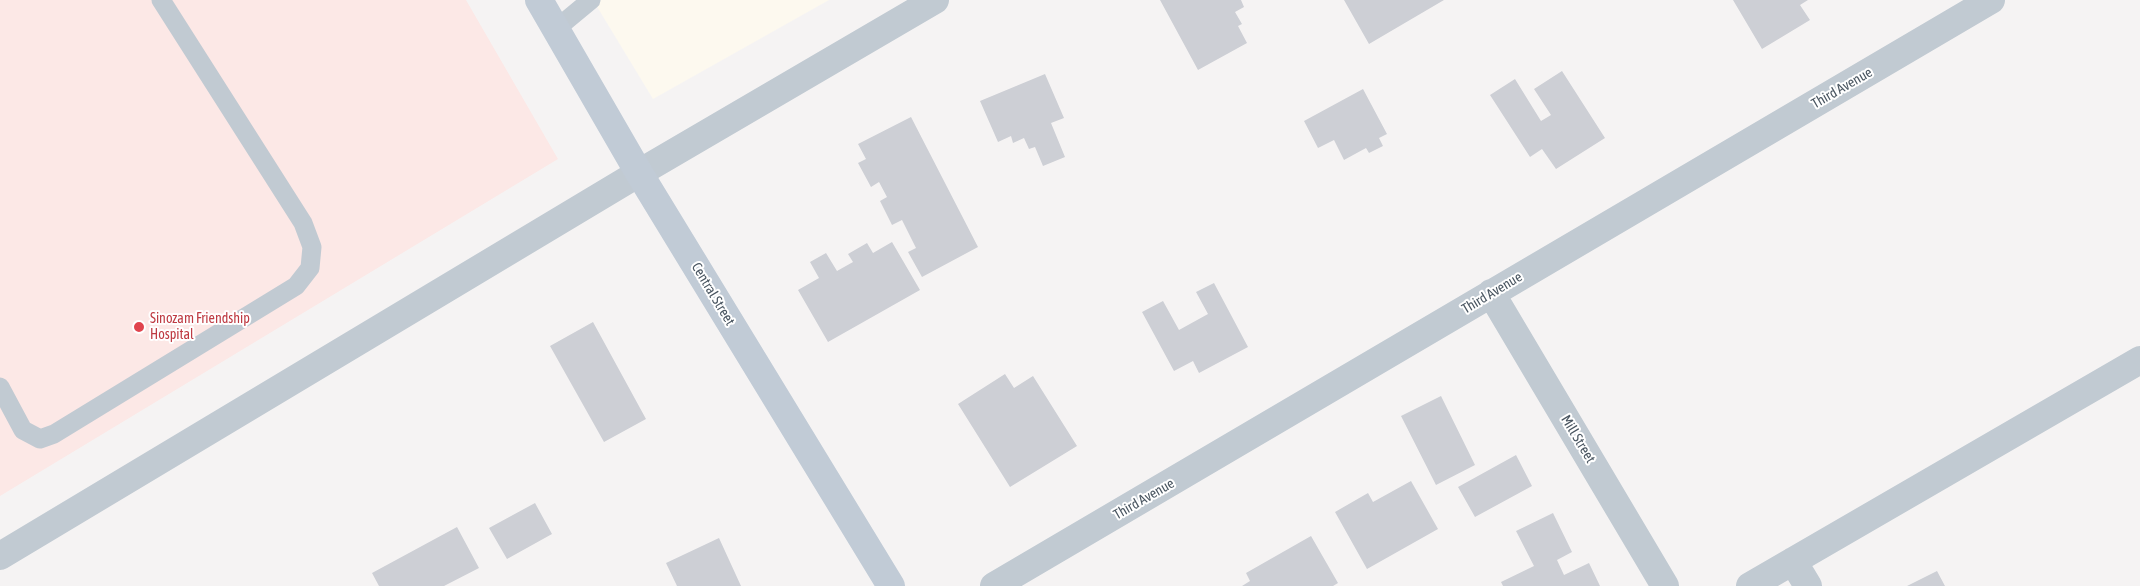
<!DOCTYPE html>
<style>
body{margin:0}
canvas{display:block;background:#f5f3f3}
</style>
<canvas width="2140" height="586"></canvas>
<script>
const ctx = document.querySelector('canvas').getContext('2d');
ctx.lineJoin = 'round';
function paint(path, color) { ctx.fillStyle = color; ctx.fill(path, 'evenodd'); }
const toPath = rows => new Path2D(rows.map(r => 'M' + r).join(''));
function trace(path, color, width, dash) { ctx.strokeStyle = color; ctx.lineWidth = width; ctx.lineCap = dash ? 'butt' : 'round'; ctx.setLineDash(dash || []); ctx.stroke(path); }
function drawText(font, color, halo, rows, align = 'center') {
  ctx.font = font + ' "Asap Condensed",sans-serif'; ctx.lineWidth = 4; ctx.setLineDash([]); ctx.textBaseline = 'middle'; ctx.strokeStyle = halo; ctx.fillStyle = color; for (const [text, x, y, turn = 0] of rows) {
    ctx.save(); ctx.translate(x, y); ctx.rotate((+turn || 0) * Math.PI / 180); ctx.textAlign = isNaN(turn) ? turn : align; if (halo) ctx.strokeText(text, 0, 0); ctx.fillText(text, 0, 0); ctx.restore();
  }
}
const commercial = toPath([
 [593,0,829,0,653,99]
]);
const medical = toPath([
 [0,0,466,0,558,159,0,496]
]);
const building = toPath([
 [1160,0,1241,0,1244,7,1235,12,1242,24,1238,26,1247,43,1198,70],
 [1344,0,1444,0,1369,44],
 [1733,0,1808,0,1800,5,1810,20,1762,49],
 [1562,71,1605,138,1556,169,1542,149,1530,157,1490,95,1515,79,1541,121,1551,115,1534,89],
 [1045,74,1064,118,1051,123,1065,157,1043,166,1035,147,1029,149,1024,138,1013,143,1011,136,998,142,980,101],
 [1363,89,1387,134,1379,138,1383,146,1369,153,1366,148,1344,160,1334,140,1318,148,1304,121],
 [911,117,978,247,922,277,908,252,916,248,902,220,892,225,880,201,887,197,879,182,871,187,858,163,866,159,858,144],
 [892,242,920,290,828,342,798,290,819,278,810,262,826,253,837,271,853,262,848,254,867,243,873,253],
 [1214,283,1248,347,1199,373,1193,361,1174,371,1142,312,1163,301,1179,330,1208,314,1196,292],
 [593,322,646,419,604,442,550,346],
 [1005,374,1014,388,1033,376,1077,446,1010,487,958,404],
 [1441,396,1475,465,1436,485,1401,416],
 [1516,455,1532,486,1475,517,1458,487],
 [1411,481,1438,529,1367,569,1335,512,1368,493,1373,502],
 [535,503,552,534,507,559,489,528],
 [1553,513,1572,552,1557,560,1564,575,1589,563,1600,586,1503,586,1501,582,1534,566,1516,531],
 [457,527,479,568,444,586,379,586,372,573],
 [1311,536,1338,583,1333,586,1242,586,1250,581,1246,573],
 [719,538,741,586,677,586,666,563],
 [1937,571,1945,586,1907,586]
]);
const lane = toPath([
 [556,29,591,0],
 [0,387,23,430,40,439,54,434,296,286,310,268,312,247,303,223,161,0]
]);
const street = toPath([
 [1491,293,1665,586],
 [0,556,639,173,935,0],
 [1793,561,1808,586],
 [994,586,1991,0],
 [1750,586,2140,360]
]);
const secondary = toPath([
 [539,0,639,173,891,586]
]);
const markers = [
 [139,327,6,"#e0444e"]
];
const streetNames = [
 ["Third Avenue",1842,88,-30],
 ["Third Avenue",1492,293,-31],
 ["Central Street",713,294,59],
 ["Mill Street",1578,439,59],
 ["Third Avenue",1144,499,-30]
];
const healthNames = [
 ["Sinozam Friendship",150,319],
 ["Hospital",150,335]
];
paint(commercial, '#fdf9ef');
paint(medical, '#fce8e6');
paint(building, '#cdcfd5');
trace(lane, '#c1cad2', 19);
trace(street, '#c1cad2', 28);
trace(secondary, '#c1cbd6', 28);
for (const [x, y, r, color] of markers) { const dot = new Path2D(); dot.arc(x, y, r, 0, 2 * Math.PI); ctx.fillStyle = color; ctx.fill(dot); trace(dot, '#fff', 2); }
drawText('14px', '#4a5661', '#fff', streetNames);
drawText('14px', '#be3a42', '#fff', healthNames, 'left');
</script>
